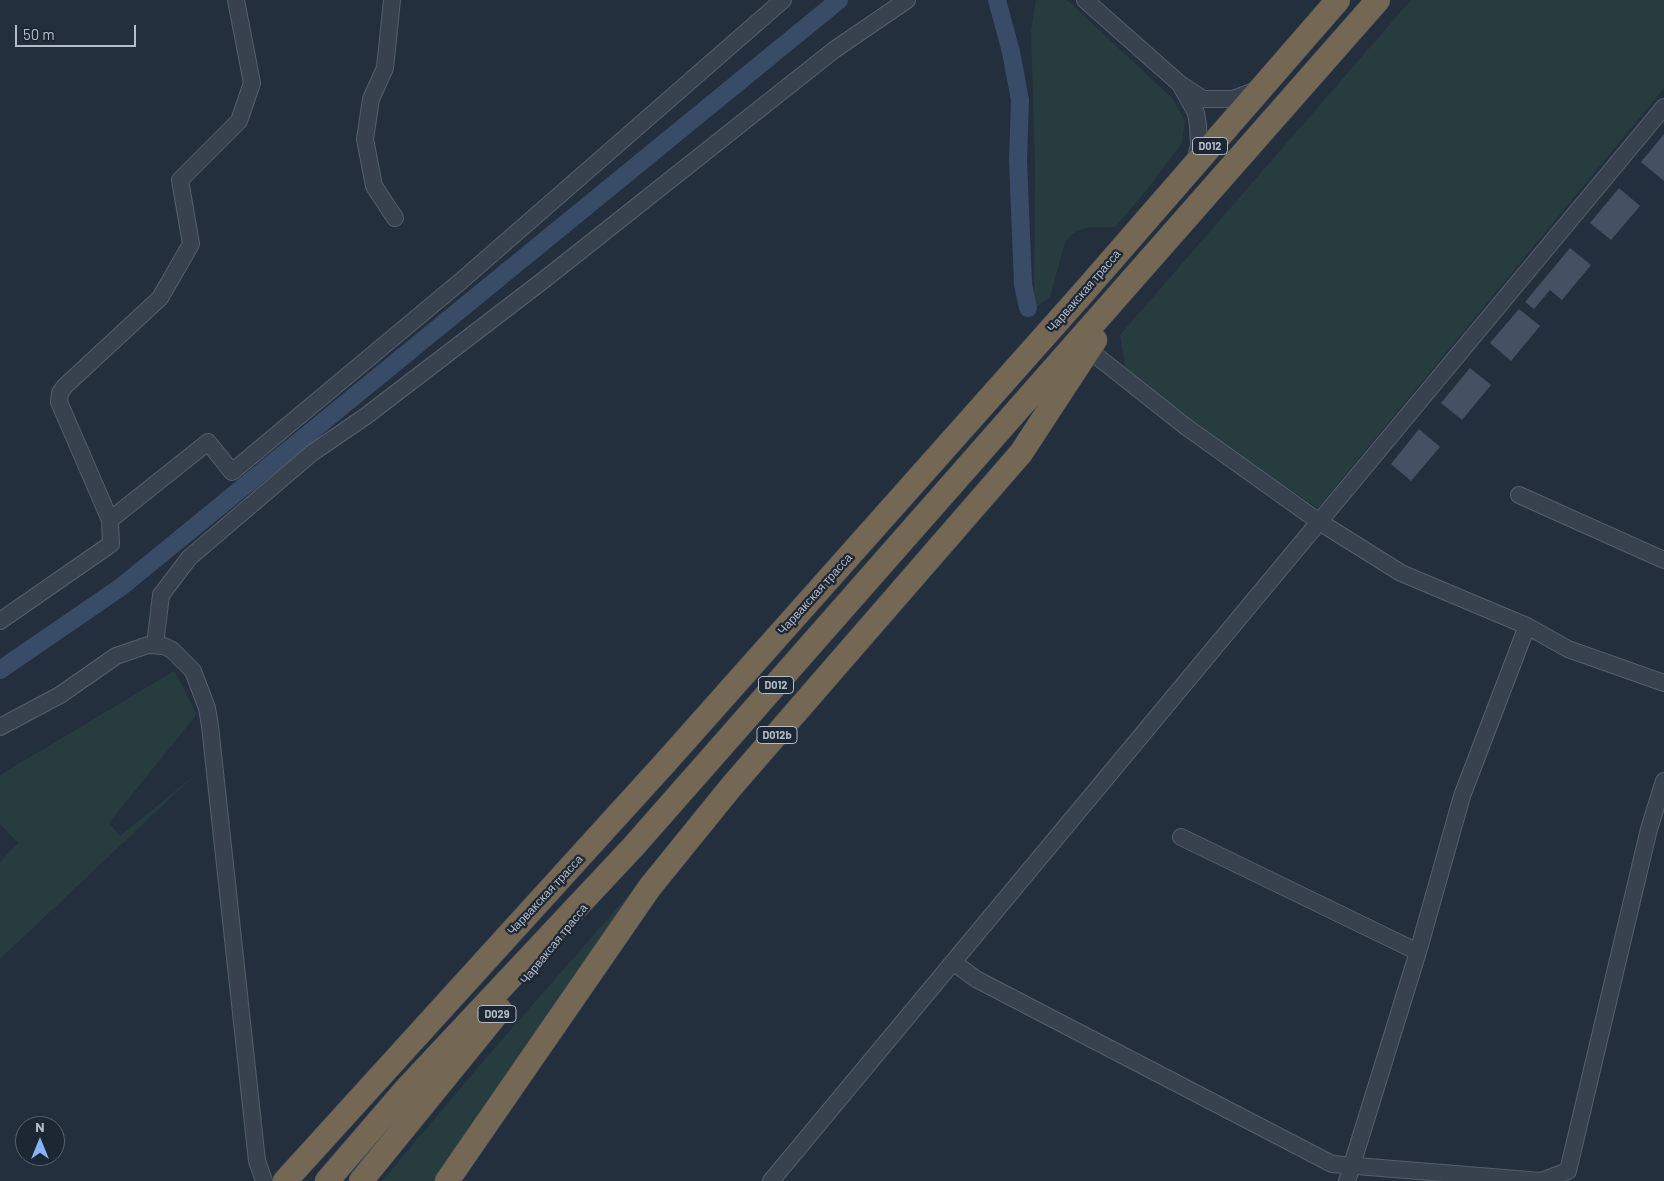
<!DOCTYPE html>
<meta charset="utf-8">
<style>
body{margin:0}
#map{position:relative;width:1664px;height:1181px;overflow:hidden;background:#242f3e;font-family:Barlow,sans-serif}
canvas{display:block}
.north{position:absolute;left:15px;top:1116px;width:50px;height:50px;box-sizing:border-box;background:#1d2633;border:1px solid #59626f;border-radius:50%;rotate:0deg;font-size:14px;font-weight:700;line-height:20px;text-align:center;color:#b4bcc9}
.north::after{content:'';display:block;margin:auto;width:18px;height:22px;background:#8ab4f8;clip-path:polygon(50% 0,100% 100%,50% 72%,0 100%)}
.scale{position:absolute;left:15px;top:25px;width:121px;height:22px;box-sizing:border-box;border:2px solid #b4bcc9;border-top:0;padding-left:6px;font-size:15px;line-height:18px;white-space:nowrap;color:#b4bcc9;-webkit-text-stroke:4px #1d2633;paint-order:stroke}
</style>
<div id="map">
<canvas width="1664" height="1181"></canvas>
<div class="north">N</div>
<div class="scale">50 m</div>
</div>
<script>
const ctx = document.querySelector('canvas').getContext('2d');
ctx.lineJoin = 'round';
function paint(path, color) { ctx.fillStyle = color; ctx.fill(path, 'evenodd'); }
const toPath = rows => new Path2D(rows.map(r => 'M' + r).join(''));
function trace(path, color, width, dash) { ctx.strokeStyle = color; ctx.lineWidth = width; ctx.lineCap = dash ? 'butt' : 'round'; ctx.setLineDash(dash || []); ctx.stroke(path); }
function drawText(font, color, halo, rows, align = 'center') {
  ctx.font = font + ' Barlow,sans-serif'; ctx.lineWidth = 4.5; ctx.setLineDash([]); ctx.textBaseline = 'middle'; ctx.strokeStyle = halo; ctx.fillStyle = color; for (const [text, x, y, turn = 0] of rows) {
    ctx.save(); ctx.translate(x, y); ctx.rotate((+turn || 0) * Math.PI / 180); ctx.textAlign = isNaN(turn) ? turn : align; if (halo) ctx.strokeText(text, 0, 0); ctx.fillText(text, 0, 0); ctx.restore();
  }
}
const green = toPath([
 [1036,0,1067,0,1172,98,1185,121,1182,143,1145,192,1115,227,1088,227,1073,233,1065,242,1050,297,1034,309,1035,165,1031,31],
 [1411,0,1664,0,1664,88,1318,508,1204,433,1126,370,1120,335],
 [174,671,197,714,109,823,120,836,195,775,0,959,0,862,18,843,0,824,0,775],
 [632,891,628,902,520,1063,435,1181,382,1181,486,1058]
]);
const canal = toPath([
 [997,0,1011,52,1020,100,1018,160,1023,284,1028,308],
 [0,670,121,587,839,0]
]);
const building = toPath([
 [1664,134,1664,181,1641,162],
 [1619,188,1640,206,1611,240,1590,223],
 [1570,248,1591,265,1562,300,1550,290,1534,309,1525,302],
 [1519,309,1540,326,1511,361,1490,343],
 [1470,368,1491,385,1462,420,1441,403],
 [1419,429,1440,447,1411,481,1391,464]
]);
const minor = toPath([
 [392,0,385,68,371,99,365,139,374,186,395,218],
 [1085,0,1180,84,1203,99,1233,99,1257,90],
 [1181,86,1196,113,1198,125,1199,145,1195,162],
 [1089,350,1185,426,1318,521,1401,573,1527,626,1568,649,1664,683],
 [1519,495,1664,560],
 [110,520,208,442,232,472,461,281,783,0],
 [0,621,111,544,110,520,59,402,60,393,65,386,160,298,191,244,180,180,239,121,252,83,236,0],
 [155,645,161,595,189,558,312,453,366,416,545,279,834,50,907,0],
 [0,727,60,695,116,656,148,645,164,646,172,650,193,671,207,708,210,726,257,1161,264,1181],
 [1181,837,1418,952],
 [953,962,976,979,1332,1164,1541,1181,1568,1171,1649,829,1664,781],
 [771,1181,1664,107],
 [1347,1181,1418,952,1462,796,1527,626]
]);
const highway = toPath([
 [285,1181,665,763,1083,293,1338,0],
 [327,1181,407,1088,633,847,1378,0],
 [361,1181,500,1010],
 [447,1181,650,887,731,787,1021,453,1095,340]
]);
const shields = [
 [1210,146,35],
 [776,685,35],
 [777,735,40],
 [497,1014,38]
];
const shieldNames = [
 ["D012",1210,146],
 ["D012",776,685],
 ["D012b",777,735],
 ["D029",497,1014]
];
const streetNames = [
 ["Чарвакская трасса",1084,291,-49],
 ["Чарвакская трасса",815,594,-48],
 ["Чарвакская трасса",545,895,-47],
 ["Чарваксая трасса",554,944,-51]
];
paint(green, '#263c3f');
trace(canal, '#394c67', 18);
paint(building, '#455162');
trace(minor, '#565f6c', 18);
trace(highway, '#434c59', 25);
trace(minor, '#38414e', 16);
trace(highway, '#746855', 24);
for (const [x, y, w] of shields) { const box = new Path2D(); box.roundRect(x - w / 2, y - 8.5, w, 17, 4); ctx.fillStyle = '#1d2633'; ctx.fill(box); trace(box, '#b4bcc9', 1); }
drawText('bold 11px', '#b4bcc9', null, shieldNames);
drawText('12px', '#b4bcc9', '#1d2633', streetNames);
</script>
